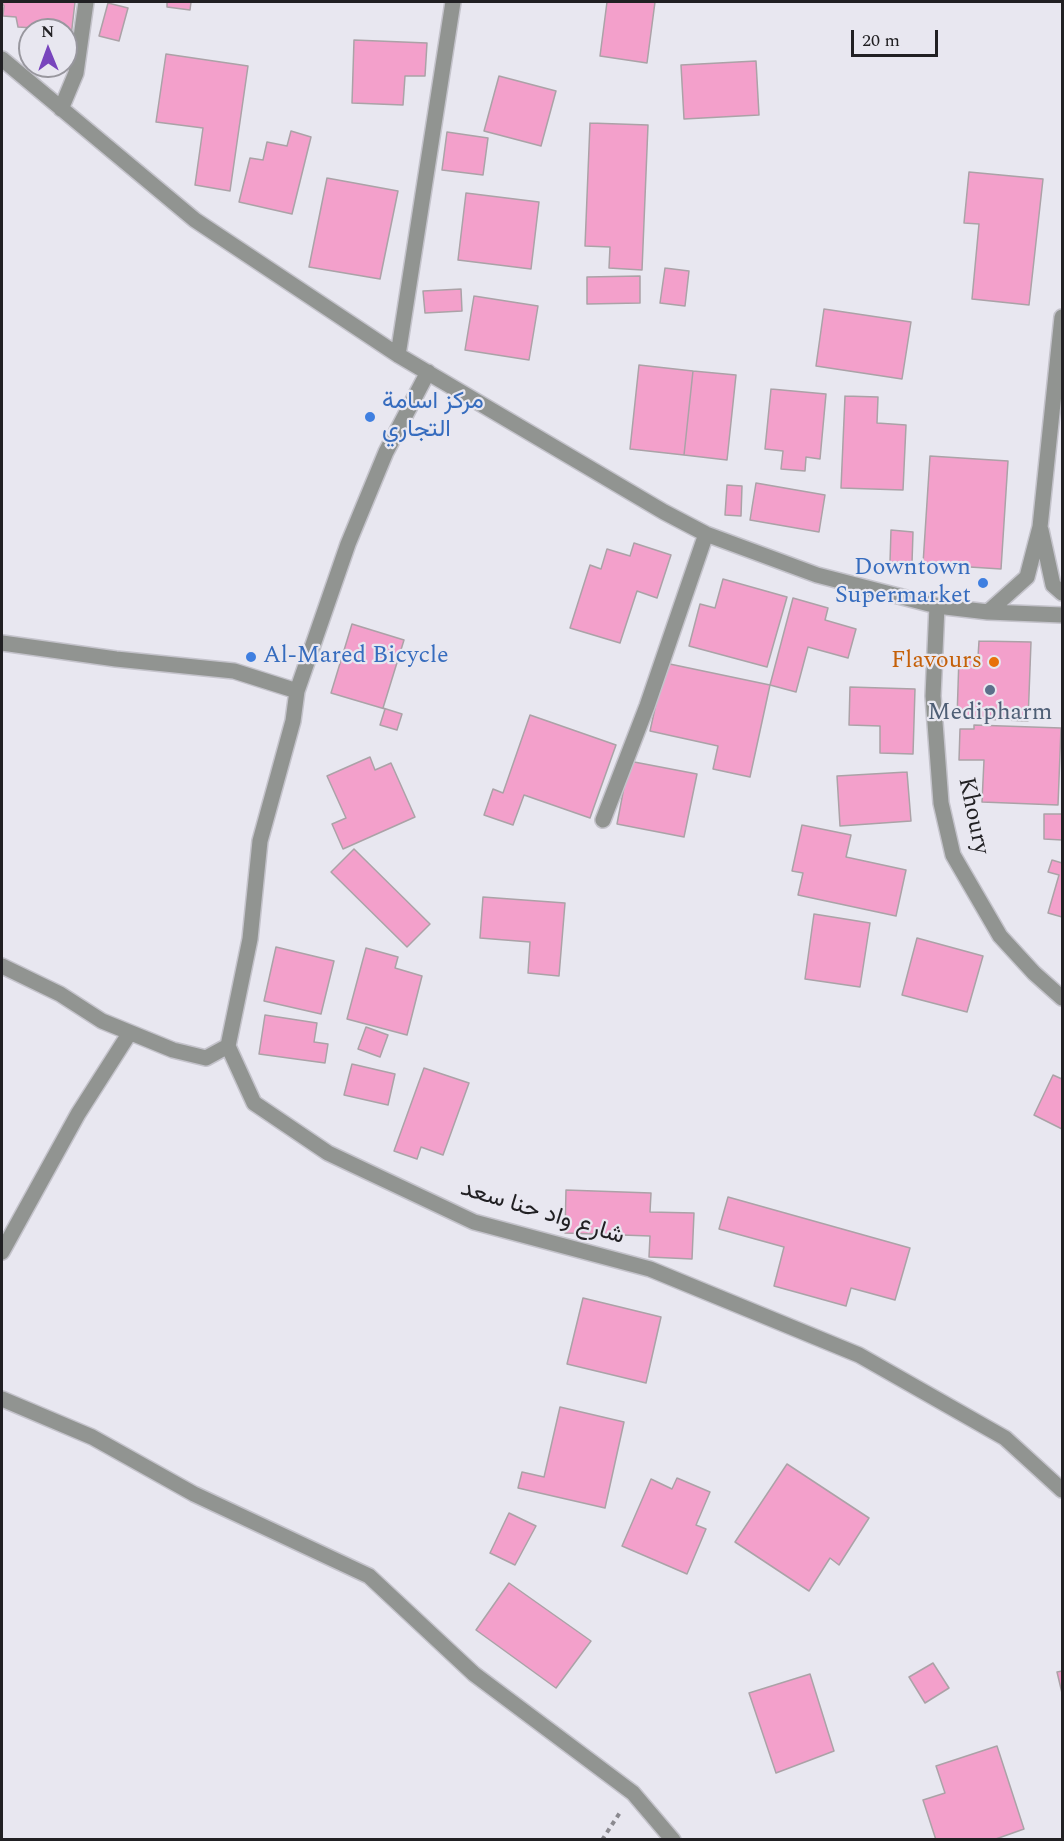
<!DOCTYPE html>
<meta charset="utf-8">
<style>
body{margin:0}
#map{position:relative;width:1064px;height:1841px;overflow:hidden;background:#e8e7f0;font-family:Spectral,serif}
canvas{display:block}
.frame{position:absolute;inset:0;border:3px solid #212023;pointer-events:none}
.north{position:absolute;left:18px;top:18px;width:60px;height:60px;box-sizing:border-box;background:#e8e7f0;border:2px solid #98979e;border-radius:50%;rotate:359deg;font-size:16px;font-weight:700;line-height:24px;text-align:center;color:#212023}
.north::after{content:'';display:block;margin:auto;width:21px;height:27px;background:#7845bd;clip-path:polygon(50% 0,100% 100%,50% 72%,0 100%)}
.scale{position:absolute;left:851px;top:30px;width:87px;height:27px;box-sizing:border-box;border:3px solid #212023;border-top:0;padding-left:8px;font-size:18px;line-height:21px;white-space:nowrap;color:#212023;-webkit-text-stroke:4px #e8e7f0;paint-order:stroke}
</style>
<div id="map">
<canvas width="1064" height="1841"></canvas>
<div class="frame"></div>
<div class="north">N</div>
<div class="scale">20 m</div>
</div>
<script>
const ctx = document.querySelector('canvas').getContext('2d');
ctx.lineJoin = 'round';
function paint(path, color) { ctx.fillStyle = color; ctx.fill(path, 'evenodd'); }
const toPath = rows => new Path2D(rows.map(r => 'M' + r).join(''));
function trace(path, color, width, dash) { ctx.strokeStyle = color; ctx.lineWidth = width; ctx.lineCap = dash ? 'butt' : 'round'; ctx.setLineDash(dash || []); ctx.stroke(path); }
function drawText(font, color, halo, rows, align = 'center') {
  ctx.font = font + ' Spectral,Vazirmatn,serif'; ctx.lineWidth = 4.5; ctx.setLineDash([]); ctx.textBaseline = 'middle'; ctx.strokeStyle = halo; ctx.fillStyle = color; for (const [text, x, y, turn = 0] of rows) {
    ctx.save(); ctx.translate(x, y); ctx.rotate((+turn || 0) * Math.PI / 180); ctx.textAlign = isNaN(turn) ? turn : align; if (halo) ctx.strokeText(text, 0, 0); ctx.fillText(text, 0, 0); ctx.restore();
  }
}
const building = toPath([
 [2,2,75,2,68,63,66,30,18,27,16,17,3,16,4,6,2,2],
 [167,2,191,2,190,10,167,7,167,2],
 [607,2,655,2,647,63,600,56,607,2],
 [108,3,128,8,119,41,99,36,108,3],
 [354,40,427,43,425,76,405,76,403,105,352,103,354,40],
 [166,54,248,66,230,191,195,185,203,128,156,122,166,54],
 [756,61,759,115,684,119,681,65,756,61],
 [499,76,556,91,541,146,484,131,499,76],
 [590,123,648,125,642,270,609,268,610,247,585,246,590,123],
 [291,131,311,137,292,214,239,202,250,158,263,160,267,142,287,146,291,131],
 [447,132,488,138,483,175,442,170,447,132],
 [969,172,1043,179,1029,305,972,299,979,224,964,223,969,172],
 [327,178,398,191,380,279,309,267,327,178],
 [466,193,539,202,531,269,458,260,466,193],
 [665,268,689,271,685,306,660,303,665,268],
 [640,276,640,303,587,304,587,277,640,276],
 [461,289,462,311,425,313,423,291,461,289],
 [474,296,538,306,529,360,465,350,474,296],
 [824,309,911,322,902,379,816,366,824,309],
 [639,365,693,371,684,455,630,449,639,365],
 [693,371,736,375,727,460,684,455,693,371],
 [771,389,826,394,820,459,806,457,805,471,781,469,783,451,765,449,771,389],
 [845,396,878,397,877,423,906,425,903,490,841,488,845,396],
 [930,456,1008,461,1001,569,923,564,930,456],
 [756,483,825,495,819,532,750,520,756,483],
 [727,485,742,486,741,516,725,515,727,485],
 [891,530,913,532,912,563,890,562,891,530],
 [634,543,671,555,657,598,637,591,620,643,570,628,590,565,601,569,607,549,630,556,634,543],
 [723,579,787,597,767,667,689,646,700,604,715,608,723,579],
 [793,598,828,608,825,620,856,629,848,658,808,647,796,692,770,685,793,598],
 [352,624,404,640,383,708,402,714,397,730,380,725,385,709,331,693,352,624],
 [979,641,1031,642,1028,721,957,718,959,657,978,657,979,641],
 [665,663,770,685,750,777,713,769,718,746,650,731,665,663],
 [850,687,915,689,913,754,880,753,880,726,849,725,850,687],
 [530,715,616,745,590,818,524,795,513,825,484,815,493,789,503,793,530,715],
 [974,725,1061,728,1058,805,982,802,984,760,959,760,960,729,974,729,974,725],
 [370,757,375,770,391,763,415,817,343,849,332,824,346,818,327,776,370,757],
 [629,761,697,774,684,837,617,824,629,761],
 [907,772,911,821,840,826,837,776,907,772],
 [1044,814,1062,814,1062,840,1044,839,1044,814],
 [802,825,851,835,846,857,906,870,896,916,798,895,803,873,792,871,802,825],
 [354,849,430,924,407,947,331,872,354,849],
 [1052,860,1062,863,1062,917,1048,913,1059,875,1048,872,1052,860],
 [483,897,565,903,559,976,528,973,530,942,480,938,483,897],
 [814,914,870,923,860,987,805,979,814,914],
 [917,938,983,956,967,1012,902,995,917,938],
 [276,947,334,961,321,1014,264,1001,276,947],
 [366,948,398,957,395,968,422,976,407,1035,347,1019,366,948],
 [265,1015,317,1023,314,1042,328,1044,325,1063,259,1054,265,1015],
 [366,1027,388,1035,380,1057,358,1049,366,1027],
 [352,1064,395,1074,388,1105,344,1095,352,1064],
 [424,1068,469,1083,443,1155,421,1147,417,1159,394,1151,424,1068],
 [1053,1075,1062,1079,1062,1129,1034,1115,1053,1075],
 [566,1190,651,1193,650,1212,694,1213,692,1259,649,1257,650,1236,565,1233,566,1190],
 [728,1197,910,1248,895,1300,851,1288,846,1306,774,1286,784,1247,719,1229,728,1197],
 [583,1298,661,1317,646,1383,567,1364,583,1298],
 [560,1407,624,1422,605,1508,518,1488,522,1472,544,1477,560,1407],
 [787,1464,869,1518,839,1565,830,1558,809,1591,735,1542,787,1464],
 [677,1478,710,1492,696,1525,706,1529,687,1574,622,1546,651,1479,672,1489,677,1478],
 [509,1513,536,1526,515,1565,490,1553,509,1513],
 [509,1583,591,1641,556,1688,476,1630,509,1583],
 [933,1663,949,1688,925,1703,909,1677,933,1663],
 [1062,1671,1062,1693,1057,1672,1062,1671],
 [810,1674,834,1751,776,1773,749,1693,810,1674],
 [997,1746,1024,1829,993,1840,936,1840,923,1800,945,1793,936,1766,997,1746]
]);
const path = toPath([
 [602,1840,621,1811]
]);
const minor = toPath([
 [2,59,195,220,398,355,664,512,706,534,817,575,937,606,988,612,1062,615],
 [61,109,76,73,86,2],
 [398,355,453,2],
 [1041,530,1053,585,1062,593],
 [937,606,933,696,941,803,953,855,1000,936,1034,973,1062,998],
 [988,612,1027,577,1040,527,1062,317],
 [2,643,116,659,234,671,297,691],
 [603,820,647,706,706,534],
 [2,966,60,994,102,1021,173,1050,206,1058,228,1046],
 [228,1046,254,1103,328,1153,474,1222,650,1269,859,1355,1005,1438,1062,1490],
 [228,1046,250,939,260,841,293,721,297,691,348,544,386,452,428,372],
 [2,1252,78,1114,129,1034],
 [2,1399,92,1437,194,1494,369,1576,474,1674,633,1793,673,1840]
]);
const markers = [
 [370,417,6,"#3f7fe0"],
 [983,583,6,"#3f7fe0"],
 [251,657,6,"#3f7fe0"],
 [994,662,6,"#e8710a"],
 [990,690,6,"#5c6f8a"]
];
const shopNames = [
 ["مركز اسامة",382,403],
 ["التجاري",382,431],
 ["Downtown",971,569,"right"],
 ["Supermarket",971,597,"right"],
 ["Al-Mared Bicycle",263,657]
];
const foodNames = [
 ["Flavours",982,662]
];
const serviceNames = [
 ["Medipharm",990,714]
];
const streetNames = [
 ["Khoury",972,816,78],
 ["شارع واد حنا سعد",542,1214,17]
];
paint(building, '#f3a0cb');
trace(building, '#aba2a7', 1.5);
trace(minor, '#c4c3cb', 18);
trace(path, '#8a898f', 4, [4.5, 4.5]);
trace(minor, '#919491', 15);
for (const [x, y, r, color] of markers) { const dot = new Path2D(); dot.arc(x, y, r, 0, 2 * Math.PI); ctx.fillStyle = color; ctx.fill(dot); trace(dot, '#e8e7f0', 2); }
drawText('24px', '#366cbe', '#e8e7f0', shopNames, 'left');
drawText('24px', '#c56008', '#e8e7f0', foodNames, 'right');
drawText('24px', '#4e5e75', '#e8e7f0', serviceNames);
drawText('24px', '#212023', '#e8e7f0', streetNames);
</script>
